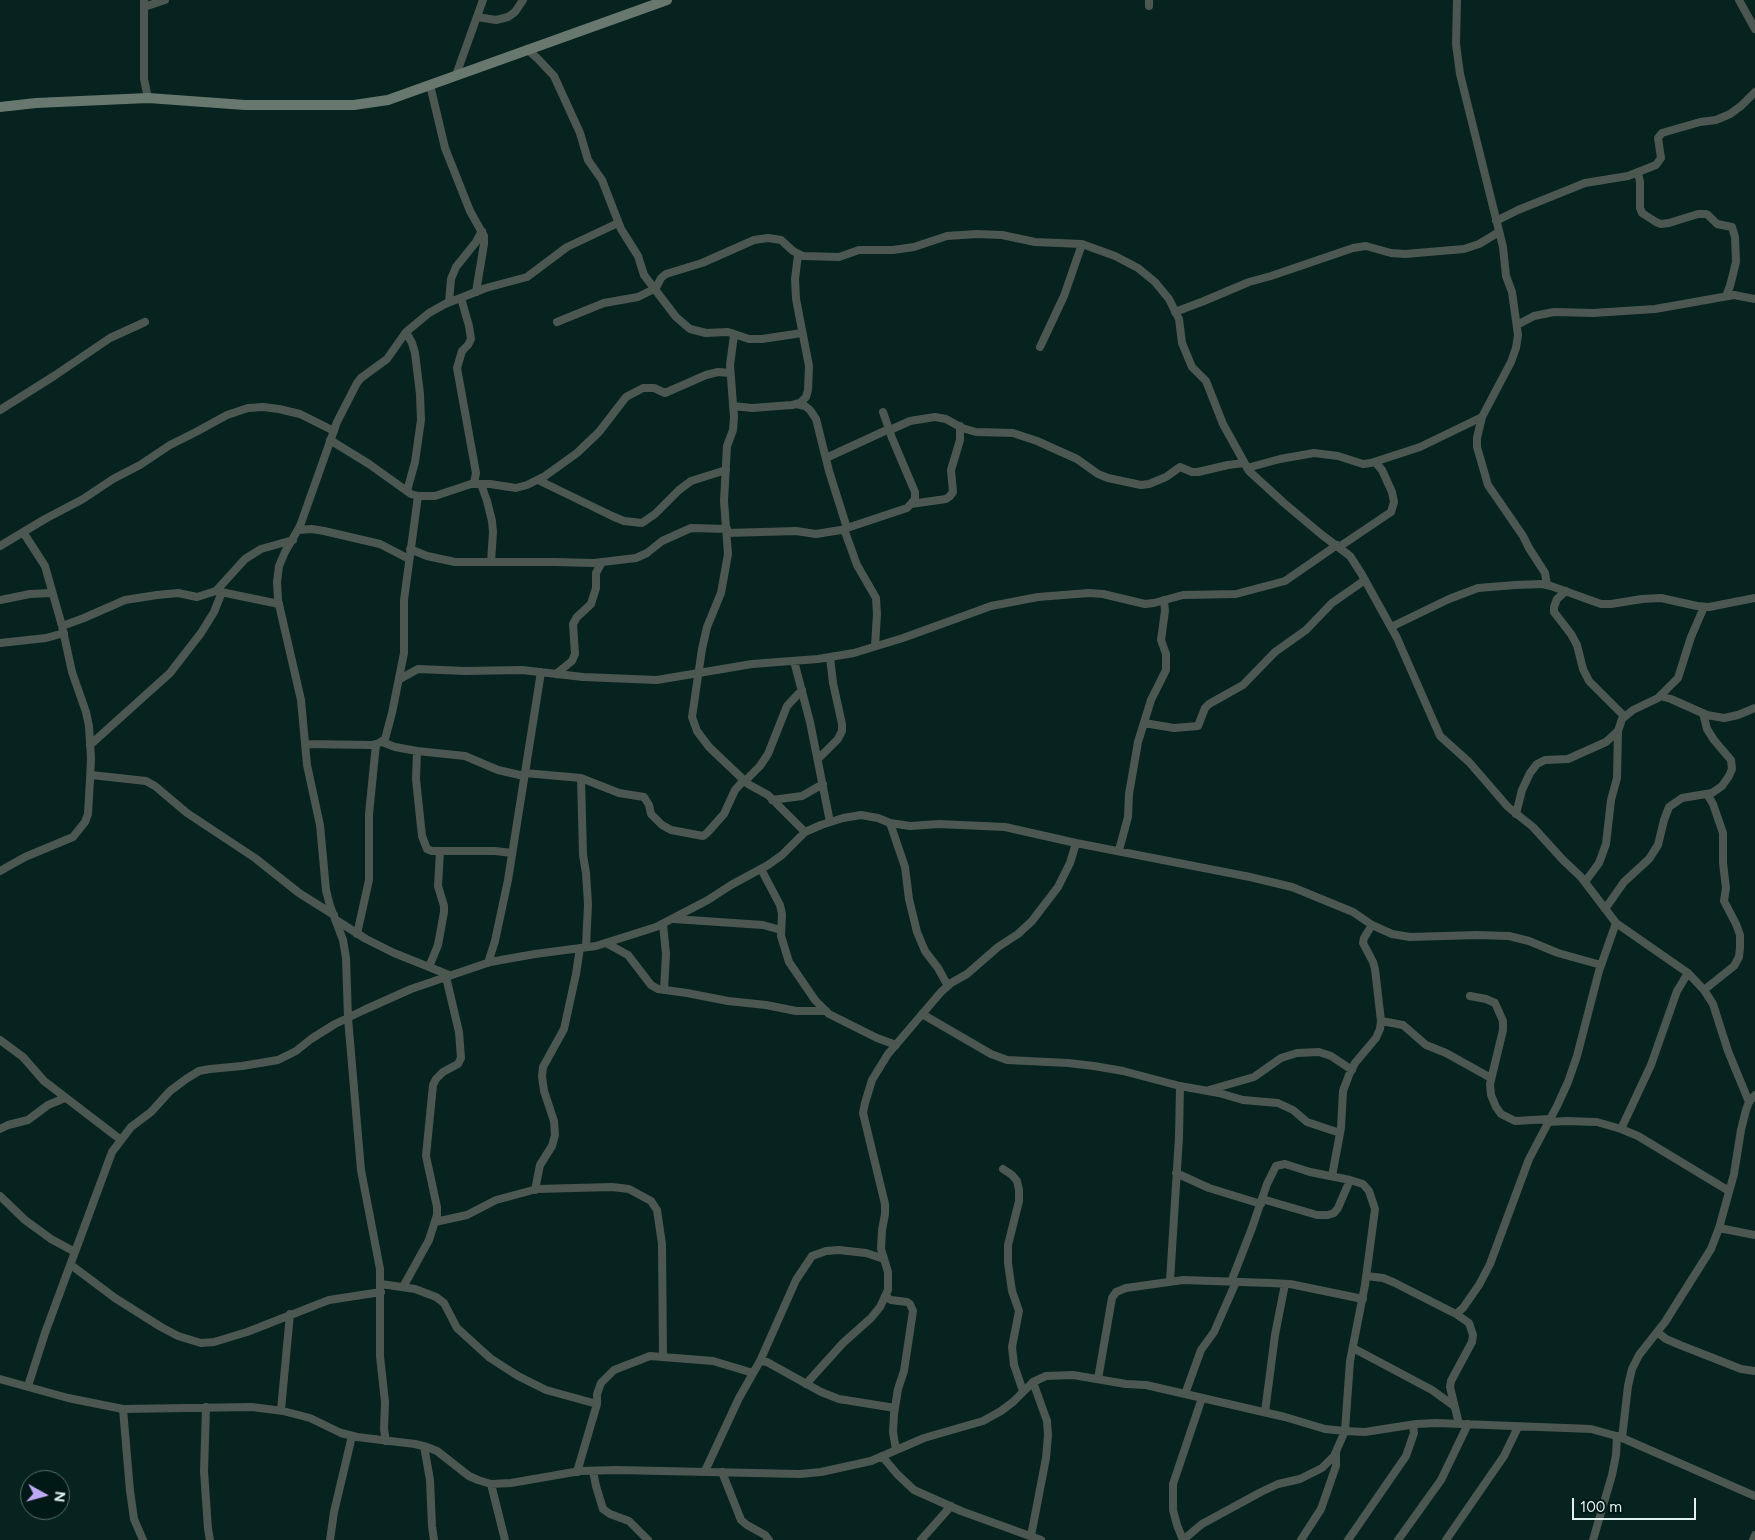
<!DOCTYPE html>
<style>
body{margin:0}
#map{position:relative;width:1755px;height:1540px;overflow:hidden;background:#06231f;font-family:Figtree,sans-serif}
canvas{display:block}
.north{position:absolute;left:20px;top:1470px;width:50px;height:50px;box-sizing:border-box;background:#001916;border:1px solid #5a706d;border-radius:50%;rotate:97deg;font-size:14px;font-weight:700;line-height:20px;text-align:center;color:#e2f2f0}
.north::after{content:'';display:block;margin:auto;width:18px;height:22px;background:#bfa9f4;clip-path:polygon(50% 0,100% 100%,50% 72%,0 100%)}
.scale{position:absolute;left:1572px;top:1498px;width:124px;height:22px;box-sizing:border-box;border:2px solid #e2f2f0;border-top:0;padding-left:6px;font-size:15px;line-height:18px;white-space:nowrap;color:#e2f2f0;-webkit-text-stroke:4px #001916;paint-order:stroke}
</style>
<div id="map">
<canvas width="1755" height="1540"></canvas>
<div class="north">N</div>
<div class="scale">100 m</div>
</div>
<script>
const ctx = document.querySelector('canvas').getContext('2d');
ctx.lineJoin = 'round';
const toPath = rows => new Path2D(rows.map(r => 'M' + r).join(''));
function trace(path, color, width, dash) { ctx.strokeStyle = color; ctx.lineWidth = width; ctx.lineCap = dash ? 'butt' : 'round'; ctx.setLineDash(dash || []); ctx.stroke(path); }
const street = toPath([
 [144,0,144,79,148,98],
 [1149,0,1149,6],
 [1457,0,1456,44,1460,74,1503,247,1506,276,1512,292,1518,335,1516,348,1511,362,1482,417,1477,438,1477,447,1488,485,1523,536,1529,548,1545,573,1547,585],
 [1739,0,1755,29],
 [144,7,165,0],
 [477,17,496,20,508,17,515,12,523,0],
 [527,49,538,59,554,76,580,133,588,160,602,180,621,229,638,256,644,275,676,317,690,329,706,333,728,332,749,339,762,339,802,333],
 [456,75,483,0],
 [430,85,445,148,470,211,484,236,484,244,476,292],
 [1638,172,1640,182,1640,208,1642,213,1656,222,1661,224,1669,223,1698,214,1706,214,1708,215,1717,224,1732,227,1735,237,1736,262,1730,286,1726,296],
 [1496,221,1518,210,1585,183,1628,176,1656,165,1661,158,1658,138,1662,133,1700,122,1716,120,1730,114,1741,106,1755,92],
 [449,302,451,279,456,267,476,242,482,231],
 [1175,312,1204,301,1249,282,1271,276,1353,248,1366,246,1391,253,1405,254,1464,249,1479,244,1499,232],
 [557,322,604,303,638,297,656,288,661,278,666,274,702,263,754,240,768,238,781,240,793,251,803,256,839,257,859,250,893,250,914,247,947,236,977,234,1002,235,1035,242,1082,244,1115,256,1138,268,1155,282,1169,299,1179,319,1182,343,1192,367,1206,381,1223,424,1249,471,1284,503,1322,535,1350,556,1361,573,1397,638,1440,736,1469,762,1508,807,1533,827,1563,860,1581,877,1616,923,1688,973,1704,990,1713,1004,1728,1051,1749,1102],
 [1517,325,1534,316,1554,312,1593,313,1655,309,1734,295,1755,299],
 [406,332,412,343,415,353,420,394,421,420,415,462,407,491],
 [734,335,730,365,734,417,733,430,727,446,724,501,728,554,721,593,707,627,702,649,692,717,697,731,709,747,748,784,768,795,805,832],
 [1040,347,1064,296,1082,244],
 [796,404,805,406,810,410,816,419,829,471,847,528],
 [733,406,752,408,792,405,800,403,806,397,808,390,809,366,796,299,795,279,798,255],
 [0,410,54,376,110,338,145,322],
 [890,430,910,421,935,417,946,419,962,428,976,432,1013,433,1037,441,1077,459,1098,474,1108,478,1141,485,1149,484,1166,477,1180,467,1192,472,1198,472,1228,465,1244,463],
 [330,440,369,464,411,494,418,496,435,496,474,483,476,473,457,368,462,351,468,345,471,339,469,326,461,298],
 [826,458,889,429],
 [1247,468,1280,459,1314,453,1338,456,1363,464,1371,463,1420,447,1482,417],
 [538,480,612,516,624,521,642,523,655,514,679,490,691,481,726,470],
 [471,484,490,484,516,488,527,485,545,476,577,453,599,432,626,397,643,388,654,388,665,393,706,375,718,372,730,373],
 [481,484,487,501,492,521,493,532,491,562],
 [911,504,946,499,950,496,953,492,951,470,960,440,960,426],
 [844,529,857,565,876,598,877,614,875,646],
 [298,530,312,529,324,531,380,544,409,559],
 [727,533,796,531,816,534,841,530,907,508,911,504,915,499,915,492,892,438,883,412],
 [0,546,45,519,83,499,113,479,140,465,170,445,196,432,227,415,248,408,263,407,279,409,300,414,334,431],
 [1339,547,1391,512,1394,502,1392,492,1382,470,1375,462],
 [410,549,427,556,455,562,554,562,594,563,636,558,647,553,662,541,691,528,727,529],
 [216,591,245,559,261,549,293,540],
 [1566,591,1557,599,1554,607,1554,612,1571,634,1577,645,1583,669,1589,681,1624,716],
 [0,600,30,594,51,593],
 [62,626,84,618,125,600,157,595,178,593,197,597,216,591,279,604],
 [1391,627,1449,599,1478,588,1515,585,1542,584,1551,586,1601,604,1611,604,1642,599,1661,598,1697,606,1709,607,1755,598],
 [0,643,46,638,64,633],
 [794,661,810,722,830,822],
 [556,674,572,661,575,654,573,624,577,617,591,604,596,588,596,573,602,562],
 [400,679,418,669,465,671,522,670,583,677,657,680,752,664,818,659,854,653,903,638,991,606,1038,597,1089,593,1103,594,1145,604,1154,603,1183,595,1236,594,1285,581,1337,545],
 [1660,696,1671,699,1707,715,1724,718,1738,715,1755,708],
 [1144,723,1174,728,1198,726,1205,708,1209,704,1243,685,1275,652,1306,630,1332,603,1365,580],
 [382,742,395,747,417,751,465,756,498,770,524,776],
 [305,744,372,745,379,743,385,739,392,713,404,653,404,600,418,496],
 [90,745,170,673,201,633,214,612,222,592],
 [417,751,416,779,419,808,422,836,427,849,432,851,495,851,512,853],
 [818,759,838,739,842,731,842,724,833,683,830,657],
 [525,773,581,778,619,793,644,797,649,805,651,814,662,825,671,830,703,836,707,833,724,814,735,790,744,780],
 [91,775,146,781,155,786,187,813,255,858,299,893,334,915],
 [581,778,583,855,586,873,588,904,586,947],
 [745,781,760,766,768,754,787,706,802,690],
 [772,800,802,796,823,784],
 [1516,814,1522,790,1530,773,1537,764,1545,760,1568,759,1606,742,1618,731],
 [890,823,905,867,909,899,917,932,925,951,938,968,948,986],
 [1119,850,1128,817,1129,794,1138,742,1151,700,1166,670,1166,654,1161,640,1165,611,1164,600],
 [761,869,780,905,782,914,781,936,789,962,815,1000,829,1014,877,1038,896,1045],
 [0,871,25,857,73,837,85,822,88,814,90,780,91,759,89,726,86,712,72,672,62,626,45,566,23,532],
 [1585,882,1599,863,1606,844,1611,800,1617,778,1618,731,1622,719,1633,710,1658,698,1678,678,1691,637,1704,607],
 [1605,909,1624,882,1649,859,1658,845,1664,820,1669,807,1682,798,1712,793,1722,786,1729,776,1732,769,1731,760,1714,740,1707,729,1703,713],
 [674,919,763,925,781,930],
 [336,920,366,939,394,953,449,975],
 [663,924,666,954,664,990],
 [357,934,369,880,369,814,376,744],
 [606,943,628,955,651,985,658,989,687,993,728,1001,766,1005,796,1011,826,1011],
 [488,963,495,941,508,880,541,672],
 [429,967,438,945,444,912,444,906,438,886,440,851],
 [1704,990,1734,966,1739,957,1740,947,1740,935,1736,924,1724,901,1726,888,1723,863,1723,833,1713,804,1707,794],
 [1470,996,1486,999,1495,1003,1503,1021,1503,1030,1490,1084,1491,1095,1496,1107,1501,1114,1515,1121,1550,1119],
 [922,1014,991,1054,1007,1060,1068,1063,1094,1066,1123,1071,1180,1086,1219,1093,1243,1100,1278,1103,1293,1110,1307,1122,1340,1133],
 [1381,1021,1403,1025,1426,1045,1446,1053,1491,1078],
 [0,1040,23,1057,44,1081,121,1140],
 [1209,1090,1254,1077,1281,1058,1297,1053,1319,1052,1331,1056,1352,1070],
 [1548,1122,1566,1121,1597,1122,1621,1129,1638,1136,1729,1191],
 [0,1129,8,1125,28,1120,48,1105,65,1098],
 [1621,1129,1651,1065,1677,991,1688,973],
 [1003,1169,1012,1175,1017,1181,1019,1190,1019,1201,1008,1245,1008,1263,1012,1291,1019,1311,1012,1347,1014,1365,1023,1391],
 [1176,1173,1209,1188,1261,1204],
 [1332,1176,1341,1128,1343,1091,1349,1075,1355,1063,1376,1038,1380,1029,1381,1021,1375,969,1373,962,1363,943,1364,938,1372,925],
 [535,1190,540,1165,552,1146,555,1135,554,1121,544,1091,542,1076,543,1067,564,1029,576,974,580,948],
 [0,1196,25,1220,51,1239,75,1252],
 [1262,1199,1317,1215,1328,1215,1334,1213,1338,1208,1350,1180],
 [435,1222,467,1215,496,1200,537,1189,612,1187,629,1189,651,1201,657,1210,662,1244,663,1357],
 [1719,1228,1755,1235],
 [71,1265,115,1298,161,1327,178,1336,201,1343,214,1342,247,1332,329,1300,381,1292],
 [1366,1276,1383,1278,1393,1282,1456,1314,1469,1323,1473,1335,1472,1342,1451,1381,1450,1387,1459,1424],
 [1170,1281,1179,1137,1180,1086],
 [381,1284,415,1289,436,1297,444,1303,457,1328,490,1358,518,1376,546,1390,597,1404],
 [403,1287,429,1240,437,1215,437,1207,426,1156,433,1085,436,1079,443,1072,458,1064,461,1058,459,1032,446,977],
 [885,1296,891,1300,907,1302,910,1304,913,1311,904,1371,898,1389,894,1414,893,1432,896,1450],
 [1456,1314,1463,1308,1479,1285,1490,1264,1529,1159,1557,1106,1568,1082,1577,1056,1599,971,1616,923],
 [1657,1332,1666,1339,1680,1345,1741,1369,1755,1371],
 [1353,1348,1432,1390,1454,1406],
 [760,1361,767,1362,821,1392,839,1399,895,1408],
 [0,1379,68,1398,123,1409,252,1407,283,1411,310,1418,341,1433,357,1437,415,1444,427,1447,437,1451,469,1476,478,1480,491,1484,511,1483,580,1471,616,1470,800,1474,821,1472,871,1461,924,1438,983,1421,1001,1411,1013,1402,1033,1382,1046,1376,1073,1375,1126,1384,1146,1385,1285,1417,1325,1429,1345,1431,1365,1432,1416,1424,1436,1423,1591,1429,1620,1437,1755,1496],
 [1098,1379,1112,1298,1116,1292,1126,1288,1183,1280,1270,1283,1290,1284,1363,1299],
 [806,1384,843,1343,871,1318,880,1307,888,1290,888,1272,881,1249,882,1230,885,1214,885,1204,863,1113,865,1103,872,1080,888,1054,941,992,951,983,967,974,998,947,1018,934,1032,921,1058,887,1070,863,1076,843],
 [28,1386,45,1333,112,1152,131,1127,151,1112,170,1091,186,1079,199,1071,210,1069,242,1066,278,1060,296,1051,311,1039,335,1024,364,1010,411,989,490,962,535,954,596,946,656,927,708,900,731,885,768,865,782,855,805,832,821,825,843,818,861,815,878,818,890,823,910,826,939,824,1005,827,1076,843,1250,877,1292,887,1353,912,1372,925,1392,934,1410,937,1477,935,1509,936,1529,941,1558,953,1601,965],
 [1185,1394,1201,1350,1214,1332,1236,1282],
 [206,1407,204,1471,208,1529,210,1540],
 [123,1409,130,1491,134,1519,143,1540],
 [281,1410,290,1314],
 [1265,1412,1275,1335,1285,1284],
 [1622,1438,1628,1386,1632,1369,1639,1355,1665,1322,1711,1249,1719,1228,1734,1174,1741,1130,1746,1110,1749,1102,1755,1095],
 [386,1441,384,1429,385,1402,380,1356,380,1269,361,1170,348,1018,346,958,343,940,330,906,326,890,320,825,307,765,301,700,278,600,277,582,279,566,285,552,300,526,337,422,357,383,361,378,387,359,406,332,429,313,445,304,486,288,527,277,567,247,618,223],
 [424,1446,430,1480,432,1526,434,1540],
 [882,1456,897,1474,914,1490,961,1511,1041,1540],
 [593,1471,596,1486,603,1509,610,1514,629,1521,648,1540],
 [705,1471,739,1398,760,1361,796,1280,812,1256,826,1251,839,1250,866,1253,884,1259],
 [577,1472,597,1404,597,1394,601,1383,614,1370,650,1356,713,1361,753,1373],
 [722,1472,741,1520,747,1525,765,1535,769,1540],
 [491,1484,505,1540],
 [1031,1536,1046,1458,1048,1435,1047,1421,1033,1382],
 [330,1540,334,1512,352,1436],
 [921,1540,951,1506],
 [1183,1540,1202,1524,1261,1492,1278,1484,1300,1479,1322,1468,1334,1456,1345,1431,1350,1361,1365,1285,1375,1209,1369,1191,1363,1184,1350,1180,1310,1172,1285,1164,1276,1166,1267,1184,1252,1228,1231,1282],
 [1183,1540,1177,1525,1173,1510,1173,1484,1202,1398],
 [1301,1540,1321,1509,1336,1466,1336,1453],
 [1348,1540,1406,1456,1414,1433,1413,1425],
 [1398,1540,1441,1480,1468,1424],
 [1446,1540,1504,1456,1518,1427],
 [1593,1540,1612,1475,1616,1455,1617,1436],
 [1753,1540,1755,1535]
]);
const secondary = toPath([
 [0,107,36,103,148,98,245,105,354,105,388,100,667,0]
]);
trace(street, '#4d5751', 8);
trace(secondary, '#68786f', 10);
</script>
